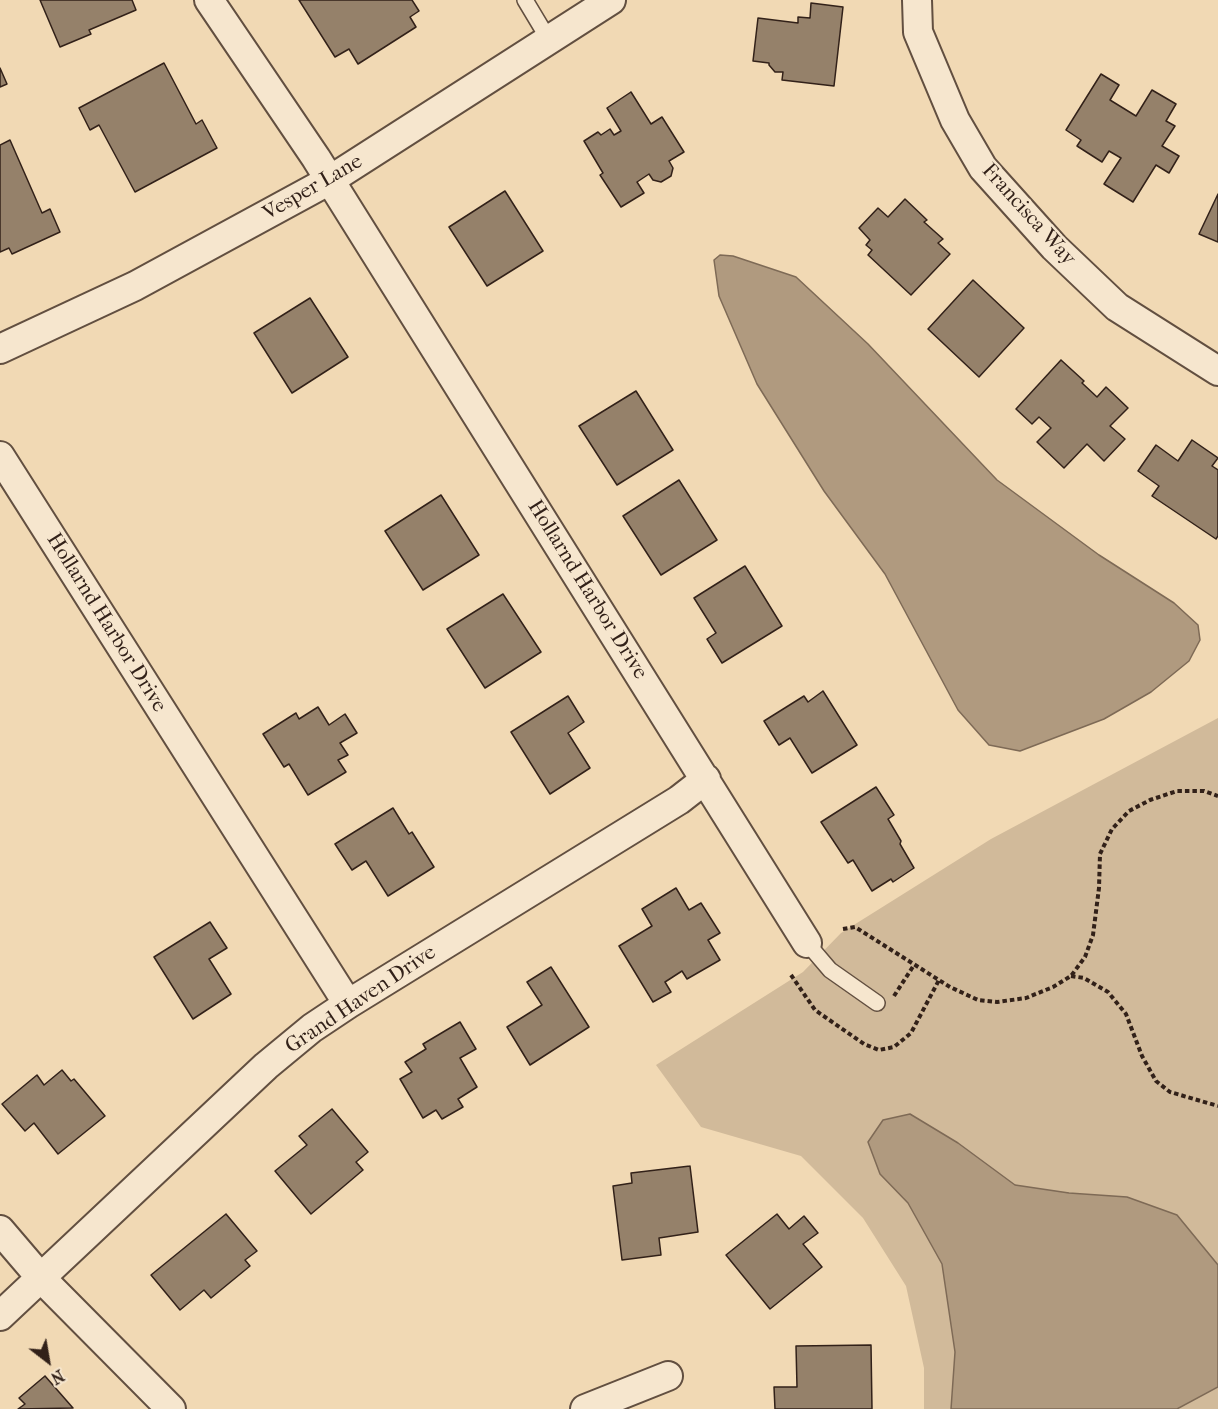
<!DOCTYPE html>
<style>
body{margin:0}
#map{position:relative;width:1218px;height:1409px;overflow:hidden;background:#f1d9b4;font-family:"IM FELL French Canon",serif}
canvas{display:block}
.north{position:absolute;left:18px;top:1331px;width:60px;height:60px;-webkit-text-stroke:4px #f6e6ce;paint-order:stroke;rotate:149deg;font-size:16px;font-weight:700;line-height:24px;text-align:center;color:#322119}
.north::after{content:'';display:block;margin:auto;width:21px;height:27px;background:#322119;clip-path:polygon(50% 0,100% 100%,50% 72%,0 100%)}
</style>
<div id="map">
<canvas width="1218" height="1409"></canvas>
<div class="north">N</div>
</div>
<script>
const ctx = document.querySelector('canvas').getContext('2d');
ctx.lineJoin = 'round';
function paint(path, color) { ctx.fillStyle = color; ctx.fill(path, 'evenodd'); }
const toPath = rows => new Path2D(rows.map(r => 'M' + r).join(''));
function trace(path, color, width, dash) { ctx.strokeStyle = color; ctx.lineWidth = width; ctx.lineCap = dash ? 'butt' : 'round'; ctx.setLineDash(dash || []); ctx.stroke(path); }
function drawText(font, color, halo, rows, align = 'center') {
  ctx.font = font + ' "IM FELL French Canon",serif'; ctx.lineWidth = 5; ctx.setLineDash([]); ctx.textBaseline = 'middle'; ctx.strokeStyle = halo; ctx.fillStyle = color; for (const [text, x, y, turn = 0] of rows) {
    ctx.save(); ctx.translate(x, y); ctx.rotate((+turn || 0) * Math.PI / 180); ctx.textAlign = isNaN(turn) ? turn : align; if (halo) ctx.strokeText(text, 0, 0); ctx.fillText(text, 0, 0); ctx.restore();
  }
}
const green = toPath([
 [1218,718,1218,1409,924,1409,924,1368,906,1286,863,1218,801,1156,701,1127,656,1065,803,972,841,933,991,839]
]);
const water = toPath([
 [720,255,733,256,796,277,868,344,997,480,1099,555,1174,603,1198,625,1200,640,1189,661,1151,692,1104,719,1020,751,989,745,958,710,885,574,824,491,757,384,719,296,714,260,720,255],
 [910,1114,958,1143,1015,1185,1069,1193,1127,1197,1177,1215,1218,1265,1218,1387,1177,1409,951,1409,955,1352,942,1264,908,1203,880,1174,868,1142,883,1120,910,1114]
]);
const building = toPath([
 [40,0,132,0,136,10,89,30,91,34,60,47,40,0],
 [299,0,412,0,419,11,410,17,416,27,358,64,349,49,335,57,299,0],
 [811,3,843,7,834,86,782,80,783,72,775,72,769,65,769,63,753,61,758,18,798,23,798,17,810,18,811,3],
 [164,63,196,124,202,120,217,148,135,192,99,125,90,130,79,108,164,63],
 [0,68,7,84,0,87,0,68],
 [1101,74,1119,85,1110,100,1136,116,1152,90,1176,104,1166,121,1175,126,1162,146,1179,156,1169,173,1156,165,1133,202,1104,184,1121,158,1109,151,1102,162,1077,146,1081,140,1066,130,1101,74],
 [631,92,651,124,662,117,684,152,669,161,673,168,671,176,661,182,653,180,649,174,637,182,644,193,621,207,600,175,603,173,584,141,598,132,601,135,610,129,614,135,621,131,607,108,631,92],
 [10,140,42,213,50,209,60,232,12,254,9,248,0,252,0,145,10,140],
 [505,191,543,251,487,286,449,227,505,191],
 [1218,194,1218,242,1199,234,1218,194],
 [905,199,927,220,924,222,943,239,938,243,950,254,911,295,868,255,872,250,866,245,870,240,859,228,878,208,888,217,905,199],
 [973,280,1024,328,979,377,928,329,973,280],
 [310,298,348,357,292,393,254,333,310,298],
 [1061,360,1084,381,1082,383,1097,397,1106,387,1128,408,1110,426,1125,439,1104,461,1087,444,1064,468,1037,442,1051,428,1039,417,1032,424,1016,409,1061,360],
 [636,391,673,450,617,485,579,426,636,391],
 [1192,440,1218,458,1212,466,1218,470,1218,536,1216,539,1152,496,1159,486,1138,471,1156,445,1178,461,1192,440],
 [679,480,717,540,661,575,623,516,679,480],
 [441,495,479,555,423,590,385,531,441,495],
 [745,566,782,626,722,663,707,639,716,633,694,598,745,566],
 [503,594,541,652,485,688,447,629,503,594],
 [823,691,857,745,812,773,790,738,779,745,764,721,804,696,808,702,823,691],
 [568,696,584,722,568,733,590,768,550,794,511,732,568,696],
 [318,707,329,725,345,714,357,733,340,743,348,755,338,760,346,772,308,795,289,764,284,767,263,734,296,713,299,719,318,707],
 [876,787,894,815,888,819,901,841,900,844,914,868,893,882,891,879,872,891,853,860,848,863,821,822,876,787],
 [393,808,409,834,412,832,434,867,388,896,366,861,352,870,335,844,393,808],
 [676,888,689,910,701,903,720,933,708,940,720,960,687,979,682,971,665,982,671,992,653,1002,619,946,652,926,642,909,676,888],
 [210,922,227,948,209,959,231,994,193,1019,154,957,210,922],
 [551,967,589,1027,530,1065,507,1027,542,1005,527,982,551,967],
 [460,1022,476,1049,460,1058,477,1087,458,1099,463,1107,442,1119,436,1110,423,1118,400,1079,412,1072,405,1062,426,1049,423,1044,460,1022],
 [62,1070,71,1081,74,1079,105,1116,58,1154,34,1123,25,1131,2,1104,37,1075,44,1085,62,1070],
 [332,1109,368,1152,356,1162,363,1170,311,1214,275,1171,307,1145,299,1136,332,1109],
 [690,1166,698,1232,659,1238,661,1255,622,1260,613,1186,632,1183,631,1173,690,1166],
 [226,1214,257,1251,245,1260,250,1266,211,1298,204,1290,180,1310,151,1275,226,1214],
 [777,1214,789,1229,804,1216,818,1233,803,1244,822,1267,770,1309,726,1255,777,1214],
 [871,1345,872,1409,775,1409,774,1387,797,1387,796,1346,871,1345],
 [45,1376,73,1408,18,1409,25,1404,19,1398,45,1376]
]);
const path = toPath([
 [843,929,855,927,950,987,978,1000,997,1002,1026,998,1053,987,1071,976,1085,957,1093,935,1099,888,1100,854,1112,829,1129,811,1150,800,1177,791,1204,791,1218,796],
 [791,975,815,1010,864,1044,879,1050,894,1047,911,1033,939,980],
 [1071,976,1084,978,1108,992,1126,1014,1142,1056,1156,1081,1170,1092,1218,1106],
 [894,996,914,965]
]);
const service = toPath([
 [525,0,549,40],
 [807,943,830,970,877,1003]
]);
const minor = toPath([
 [209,0,316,158,807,943],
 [917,0,918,32,955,120,983,168,1054,247,1117,307,1218,371],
 [0,349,135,286,330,180,611,0],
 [0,456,348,1004],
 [0,1230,41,1278,171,1409],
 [0,1316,266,1066,312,1028,348,1004,679,800,706,779],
 [585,1409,668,1376]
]);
const streetNames = [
 ["Vesper Lane",313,188,-30],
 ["Francisca Way",1028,215,48],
 ["Hollarnd Harbor Drive",587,590,58],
 ["Hollarnd Harbor Drive",106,623,58],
 ["Grand Haven Drive",361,1000,-34]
];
paint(green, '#d1ba9a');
paint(water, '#b09a7f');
trace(water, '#7e6a56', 1.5);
paint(building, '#95816a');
trace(building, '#322119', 1.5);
trace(service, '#624f40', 18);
trace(minor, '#624f40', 32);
trace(path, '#322119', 4, [4.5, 3]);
trace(service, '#f6e6ce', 15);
trace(minor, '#f6e6ce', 28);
drawText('21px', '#322119', '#f6e6ce', streetNames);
</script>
